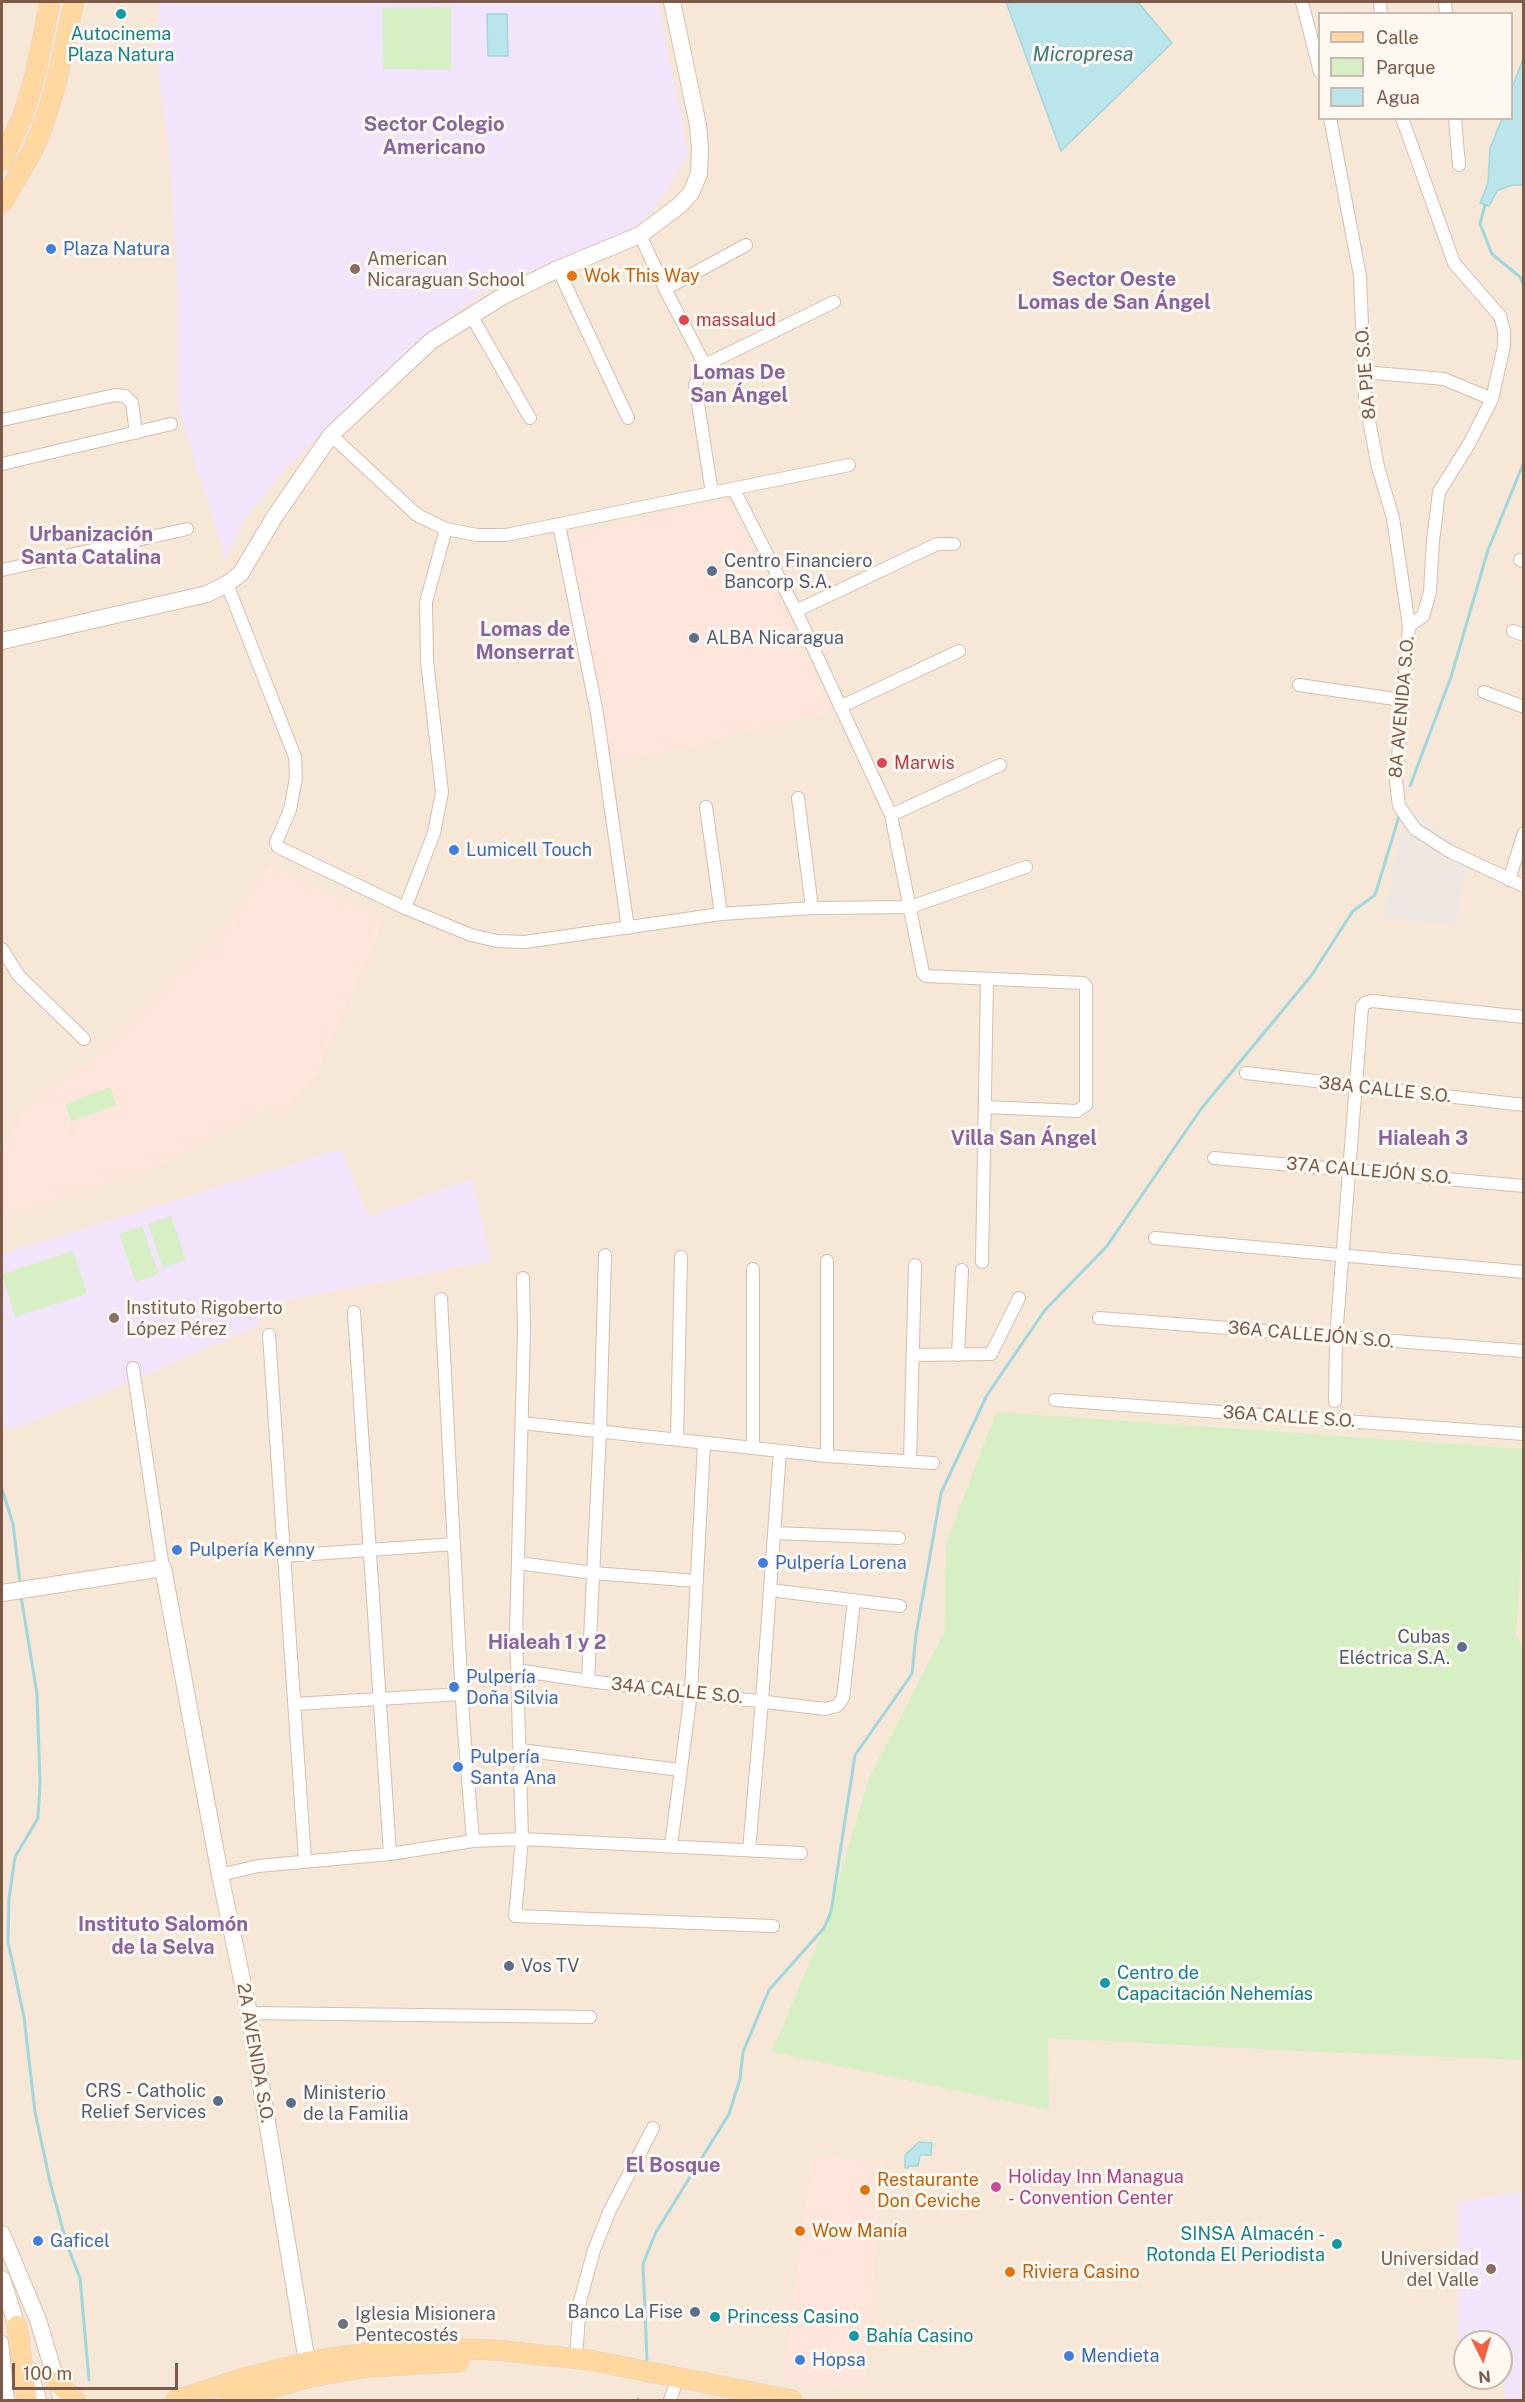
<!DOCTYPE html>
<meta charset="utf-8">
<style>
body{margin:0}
#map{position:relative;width:1525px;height:2402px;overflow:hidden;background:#fff5e8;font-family:"Public Sans",sans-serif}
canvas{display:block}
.frame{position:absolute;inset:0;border:3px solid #7d5948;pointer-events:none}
.legend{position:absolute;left:1318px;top:12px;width:195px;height:108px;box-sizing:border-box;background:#fff9f1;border:2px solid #cbb9ad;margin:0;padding:8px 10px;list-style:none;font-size:18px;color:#7d5948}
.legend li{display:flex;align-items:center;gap:12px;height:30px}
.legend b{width:30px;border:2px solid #cbb9ad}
.north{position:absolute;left:1453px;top:2330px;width:60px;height:60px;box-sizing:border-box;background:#fff9f1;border:2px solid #cbb9ad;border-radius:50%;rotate:175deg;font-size:16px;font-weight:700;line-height:24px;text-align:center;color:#7d5948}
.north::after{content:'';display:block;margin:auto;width:21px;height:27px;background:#f56241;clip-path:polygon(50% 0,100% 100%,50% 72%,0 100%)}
.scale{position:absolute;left:12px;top:2363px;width:166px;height:27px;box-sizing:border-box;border:3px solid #7d5948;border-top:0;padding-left:8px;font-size:18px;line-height:21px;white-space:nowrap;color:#7d5948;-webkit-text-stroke:4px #fff9f1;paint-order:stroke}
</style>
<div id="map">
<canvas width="1525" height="2402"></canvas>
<div class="frame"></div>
<ul class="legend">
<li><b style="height:8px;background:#ffd79f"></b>Calle</li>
<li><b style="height:16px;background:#d7efc4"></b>Parque</li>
<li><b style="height:16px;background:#bae6eb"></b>Agua</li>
</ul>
<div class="north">N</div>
<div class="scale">100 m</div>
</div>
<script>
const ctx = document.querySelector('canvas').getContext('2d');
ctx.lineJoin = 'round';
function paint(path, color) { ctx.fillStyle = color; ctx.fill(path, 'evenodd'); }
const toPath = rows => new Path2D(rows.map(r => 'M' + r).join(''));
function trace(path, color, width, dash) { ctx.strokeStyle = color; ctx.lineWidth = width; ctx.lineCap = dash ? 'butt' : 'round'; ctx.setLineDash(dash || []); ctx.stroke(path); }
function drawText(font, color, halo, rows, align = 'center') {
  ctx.font = font + ' "Public Sans",sans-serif'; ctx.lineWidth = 6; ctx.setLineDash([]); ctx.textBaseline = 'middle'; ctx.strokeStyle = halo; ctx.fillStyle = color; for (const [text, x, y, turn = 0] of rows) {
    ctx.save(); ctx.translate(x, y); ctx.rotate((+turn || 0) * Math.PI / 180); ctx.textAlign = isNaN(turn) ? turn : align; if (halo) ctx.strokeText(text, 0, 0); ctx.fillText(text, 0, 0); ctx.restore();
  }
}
const residential = toPath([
 [2,2,1523,2,1523,2400,2,2400],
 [1320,14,1512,14,1512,118,1320,118],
 [1465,2342,1501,2342,1501,2378,1465,2378]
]);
const commercial = toPath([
 [728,500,832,711,720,736,706,743,611,760,570,535],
 [270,867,383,921,316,1074,279,1114,270,1106,157,1165,2,1216,2,1153,25,1111,107,1050,181,975,220,940],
 [813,2156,883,2164,864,2388,783,2380]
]);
const industrial = toPath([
 [1413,809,1473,859,1461,885,1458,925,1383,919,1400,836]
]);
const education = toPath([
 [159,2,658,2,688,152,669,187,649,215,628,232,499,283,456,312,398,361,288,466,243,521,226,561,178,407,178,288,169,148,159,80,157,37],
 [341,1149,368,1216,472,1179,491,1261,259,1306,259,1325,135,1380,8,1431,2,1417,2,1254],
 [1513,2193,1524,2193,1523,2400,1504,2400,1505,2337,1458,2342,1458,2202]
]);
const green = toPath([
 [451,7,451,70,383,69,382,8],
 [110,1087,117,1105,71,1122,65,1104],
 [171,1216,186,1260,163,1268,148,1224],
 [142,1226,159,1274,136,1282,119,1234],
 [73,1251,87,1294,15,1317,2,1274],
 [996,1412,1523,1449,1523,1531,1516,1635,1524,1651,1523,2060,1297,2051,1048,2038,1049,2110,772,2052,824,1928,869,1778,945,1631,946,1544]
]);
const water = toPath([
 [1006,2,1138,2,1172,43,1061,151,1006,2],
 [487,14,507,14,508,56,488,56,487,14],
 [1523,59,1523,185,1512,185,1497,191,1489,206,1480,203,1488,183,1490,148,1502,119,1512,118,1512,88,1523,59],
 [919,2142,932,2143,931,2155,920,2155,918,2166,908,2166,908,2168,905,2168,905,2155,919,2142]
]);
const stream = toPath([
 [1485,205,1480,224,1492,254,1520,277,1524,285],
 [1410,786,1451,677,1488,550,1524,462],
 [2,1489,13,1524,20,1583],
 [21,1596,37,1694,40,1782,38,1818,15,1857,9,1899,8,1942,24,2017,35,2112,50,2182,67,2245,80,2278,89,2380],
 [647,2360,643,2264,656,2232,729,2114,740,2079,743,2052,769,1990,824,1928,831,1912,855,1755,912,1674,916,1635,941,1493,987,1395,1045,1310,1107,1246,1201,1109,1311,976,1353,911,1375,895,1400,813],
 [638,2400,638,2399]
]);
const street = toPath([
 [1302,2,1320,72],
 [1380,2,1381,14],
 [1445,2,1446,14],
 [1330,118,1360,276,1365,400,1378,467,1393,518,1409,626,1396,781,1399,806,1415,829,1449,851,1524,886],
 [1402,118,1454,263,1500,316,1504,331,1504,346,1492,399,1469,444,1439,492,1433,541,1430,592,1423,616,1409,626],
 [1455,118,1459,165],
 [640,235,665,289,705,365],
 [558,269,628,418],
 [665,289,746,245],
 [471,315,530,418],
 [1364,372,1444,379,1492,399],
 [2,420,115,395,125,396,132,403,136,433],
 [331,435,417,515,446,529,477,535,506,535,849,465],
 [2,464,171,424],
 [734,490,796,611,891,815,923,973,926,976,1083,983,1086,986,1086,1105,1077,1111,985,1107],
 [712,493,695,385,705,365,834,302],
 [559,525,597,713,628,928],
 [1520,560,1524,561],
 [2,570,187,529],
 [227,584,295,757,296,778,290,810,276,842,278,847,405,908,471,935,497,941,525,942,721,914,812,908,910,907,1026,867],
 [796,611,937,544,954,544],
 [1513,631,1524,635],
 [1299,685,1402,700],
 [1484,692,1524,707],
 [840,707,959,651],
 [798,798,812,908],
 [706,807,721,914],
 [891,815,1000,765],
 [1509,880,1524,833],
 [405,908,434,833,442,792,427,661,426,602,446,529],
 [2,949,19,976,84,1039],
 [1246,1073,1524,1105],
 [1214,1158,1524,1186],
 [1155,1238,1524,1272],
 [827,1261,827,1456],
 [982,1262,987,979],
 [523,1278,524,1331,516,1633,522,1839,515,1916,773,1926],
 [441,1299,463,1718,473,1841],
 [354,1312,390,1854],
 [1099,1318,1524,1351],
 [269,1335,305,1861],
 [913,1355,991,1354,1019,1298],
 [958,1355,962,1270],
 [133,1368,163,1568],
 [1055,1400,1524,1434],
 [1335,1401,1336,1337,1362,1007,1365,1003,1372,1001,1524,1017],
 [522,1423,827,1456,933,1463],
 [677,1440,681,1257],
 [753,1448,753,1269],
 [910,1461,915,1265],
 [774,1533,899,1538],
 [284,1556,454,1544],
 [518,1563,593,1573,697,1581],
 [770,1590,900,1606],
 [517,1670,588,1681,825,1709,837,1706,843,1698,854,1600],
 [588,1681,600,1431,605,1255],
 [295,1704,462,1694],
 [521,1750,680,1770],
 [671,1846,691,1692,704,1443],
 [749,1850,762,1701,780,1451],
 [220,1875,258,1866,390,1854,473,1841,522,1839,801,1853],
 [249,2013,590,2017],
 [2,2342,8,2400],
 [576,2358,580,2301,594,2250,610,2210,653,2128],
 [670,2400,674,2389]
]);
const secondary = toPath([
 [2,641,207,594,227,584,241,573,275,516,331,435,431,341,503,296,558,269,640,235,680,205,691,193,699,174,700,149,698,125,672,2],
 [2,1593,163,1568,220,1875,249,2013,307,2362],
 [2,2234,38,2320,62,2400],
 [2,2279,21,2339],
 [29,2370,38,2400]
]);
const primary = toPath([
 [2,161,22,118,35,76,50,2],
 [2,203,33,150,45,120,56,84,74,2],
 [17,2326,27,2400],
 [57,2382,75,2400],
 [176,2400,238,2380,307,2362,373,2352,430,2348,495,2350,589,2360,792,2400],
 [230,2400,311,2377,368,2367,459,2362]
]);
const markers = [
 [121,14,6,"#0f9aa8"],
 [51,249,6,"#3f7fe0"],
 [355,269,6,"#8d6e63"],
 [572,276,6,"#e8710a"],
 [684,320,6,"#e0444e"],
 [712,571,6,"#5c6f8a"],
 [694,638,6,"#5c6f8a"],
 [882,763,6,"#e0444e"],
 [454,850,6,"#3f7fe0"],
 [114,1318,6,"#8d6e63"],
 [177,1550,6,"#3f7fe0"],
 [763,1563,6,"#3f7fe0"],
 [1462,1647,6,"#5c6f8a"],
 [454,1687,6,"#3f7fe0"],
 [458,1767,6,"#3f7fe0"],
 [509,1966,6,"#5c6f8a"],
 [1105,1983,6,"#0f9aa8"],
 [218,2101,6,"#5c6f8a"],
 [291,2103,6,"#5c6f8a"],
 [996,2187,6,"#d1479c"],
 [865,2190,6,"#e8710a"],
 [800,2231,6,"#e8710a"],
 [38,2241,6,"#3f7fe0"],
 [1337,2244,6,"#0f9aa8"],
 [1491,2269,6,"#8d6e63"],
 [1010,2272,6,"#e8710a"],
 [695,2312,6,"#5c6f8a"],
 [715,2317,6,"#0f9aa8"],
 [343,2324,6,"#6b7280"],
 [854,2336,6,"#0f9aa8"],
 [1069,2356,6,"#3f7fe0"],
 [800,2360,6,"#3f7fe0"]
];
const cultureNames = [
 ["Autocinema",121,34,"center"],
 ["Plaza Natura",121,55,"center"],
 ["Centro de",1117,1973],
 ["Capacitación Nehemías",1117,1994],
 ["SINSA Almacén -",1325,2234,"right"],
 ["Rotonda El Periodista",1325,2255,"right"],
 ["Princess Casino",727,2317],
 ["Bahía Casino",866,2336]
];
const shopNames = [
 ["Plaza Natura",63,249],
 ["Lumicell Touch",466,850],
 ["Pulpería Kenny",189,1550],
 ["Pulpería Lorena",775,1563],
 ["Pulpería",466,1677],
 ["Doña Silvia",466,1698],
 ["Pulpería",470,1757],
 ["Santa Ana",470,1778],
 ["Gaficel",50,2241],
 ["Mendieta",1081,2356],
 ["Hopsa",812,2360]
];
const educationNames = [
 ["American",367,259],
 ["Nicaraguan School",367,280],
 ["Instituto Rigoberto",126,1308],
 ["López Pérez",126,1329],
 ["Universidad",1479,2259,"right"],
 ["del Valle",1479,2280,"right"]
];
const foodNames = [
 ["Wok This Way",584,276],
 ["Restaurante",877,2180],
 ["Don Ceviche",877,2201],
 ["Wow Manía",812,2231],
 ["Riviera Casino",1022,2272]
];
const healthNames = [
 ["massalud",696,320],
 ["Marwis",894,763]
];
const streetNames = [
 ["8A PJE S.O.",1366,373,-95],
 ["8A AVENIDA S.O.",1402,707,-85],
 ["38A CALLE S.O.",1385,1090,6],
 ["37A CALLEJÓN S.O.",1369,1171,5],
 ["36A CALLEJÓN S.O.",1311,1335,5],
 ["36A CALLE S.O.",1289,1417,4],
 ["34A CALLE S.O.",677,1691,6],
 ["2A AVENIDA S.O.",255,2053,80]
];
const serviceNames = [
 ["Centro Financiero",724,561],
 ["Bancorp S.A.",724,582],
 ["ALBA Nicaragua",706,638],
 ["Cubas",1450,1637,"right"],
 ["Eléctrica S.A.",1450,1658,"right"],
 ["Vos TV",521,1966],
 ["CRS - Catholic",206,2091,"right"],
 ["Relief Services",206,2112,"right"],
 ["Ministerio",303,2093],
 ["de la Familia",303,2114],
 ["Banco La Fise",683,2312,"right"]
];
const hotelNames = [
 ["Holiday Inn Managua",1008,2177],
 ["- Convention Center",1008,2198]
];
const worshipNames = [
 ["Iglesia Misionera",355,2314],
 ["Pentecostés",355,2335]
];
const waterNames = [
 ["Micropresa",1083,55]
];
const neighbourhoodNames = [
 ["Sector Colegio",434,125],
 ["Americano",434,148],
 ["Sector Oeste",1114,280],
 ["Lomas de San Ángel",1114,303],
 ["Lomas De",739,373],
 ["San Ángel",739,396],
 ["Urbanización",91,535],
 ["Santa Catalina",91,558],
 ["Lomas de",525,630],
 ["Monserrat",525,653],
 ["Villa San Ángel",1024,1139],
 ["Hialeah 3",1423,1139],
 ["Hialeah 1 y 2",547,1643],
 ["Instituto Salomón",163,1925],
 ["de la Selva",163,1948],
 ["El Bosque",673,2166]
];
paint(residential, '#f7e7d6');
paint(commercial, '#ffe5dc');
paint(industrial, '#efe8e2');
paint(education, '#f2e5fb');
paint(green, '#d7efc4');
paint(water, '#bae6eb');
trace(water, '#9fd7df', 1.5);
trace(stream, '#9fd7df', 3);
trace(street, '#d5beaf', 14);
trace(secondary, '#d9beab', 18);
trace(primary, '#ddd4cf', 21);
trace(street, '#fff', 12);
trace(secondary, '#fff', 16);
trace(primary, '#ffd79f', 20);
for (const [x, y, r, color] of markers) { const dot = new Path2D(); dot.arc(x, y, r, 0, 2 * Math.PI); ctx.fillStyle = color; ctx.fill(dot); trace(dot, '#fff9f1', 2); }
drawText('18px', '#0d838f', '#fff9f1', cultureNames, 'left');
drawText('18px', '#366cbe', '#fff9f1', shopNames, 'left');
drawText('18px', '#785e54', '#fff9f1', educationNames, 'left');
drawText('18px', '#c56008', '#fff9f1', foodNames, 'left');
drawText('18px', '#be3a42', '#fff9f1', healthNames, 'left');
drawText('18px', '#7d5948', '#fff9f1', streetNames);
drawText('18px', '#4e5e75', '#fff9f1', serviceNames, 'left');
drawText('18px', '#b23c85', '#fff9f1', hotelNames, 'left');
drawText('18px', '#5b616d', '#fff9f1', worshipNames, 'left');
drawText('italic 20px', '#397a84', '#fff9f1', waterNames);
drawText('bold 20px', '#8964a0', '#fff9f1', neighbourhoodNames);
</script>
